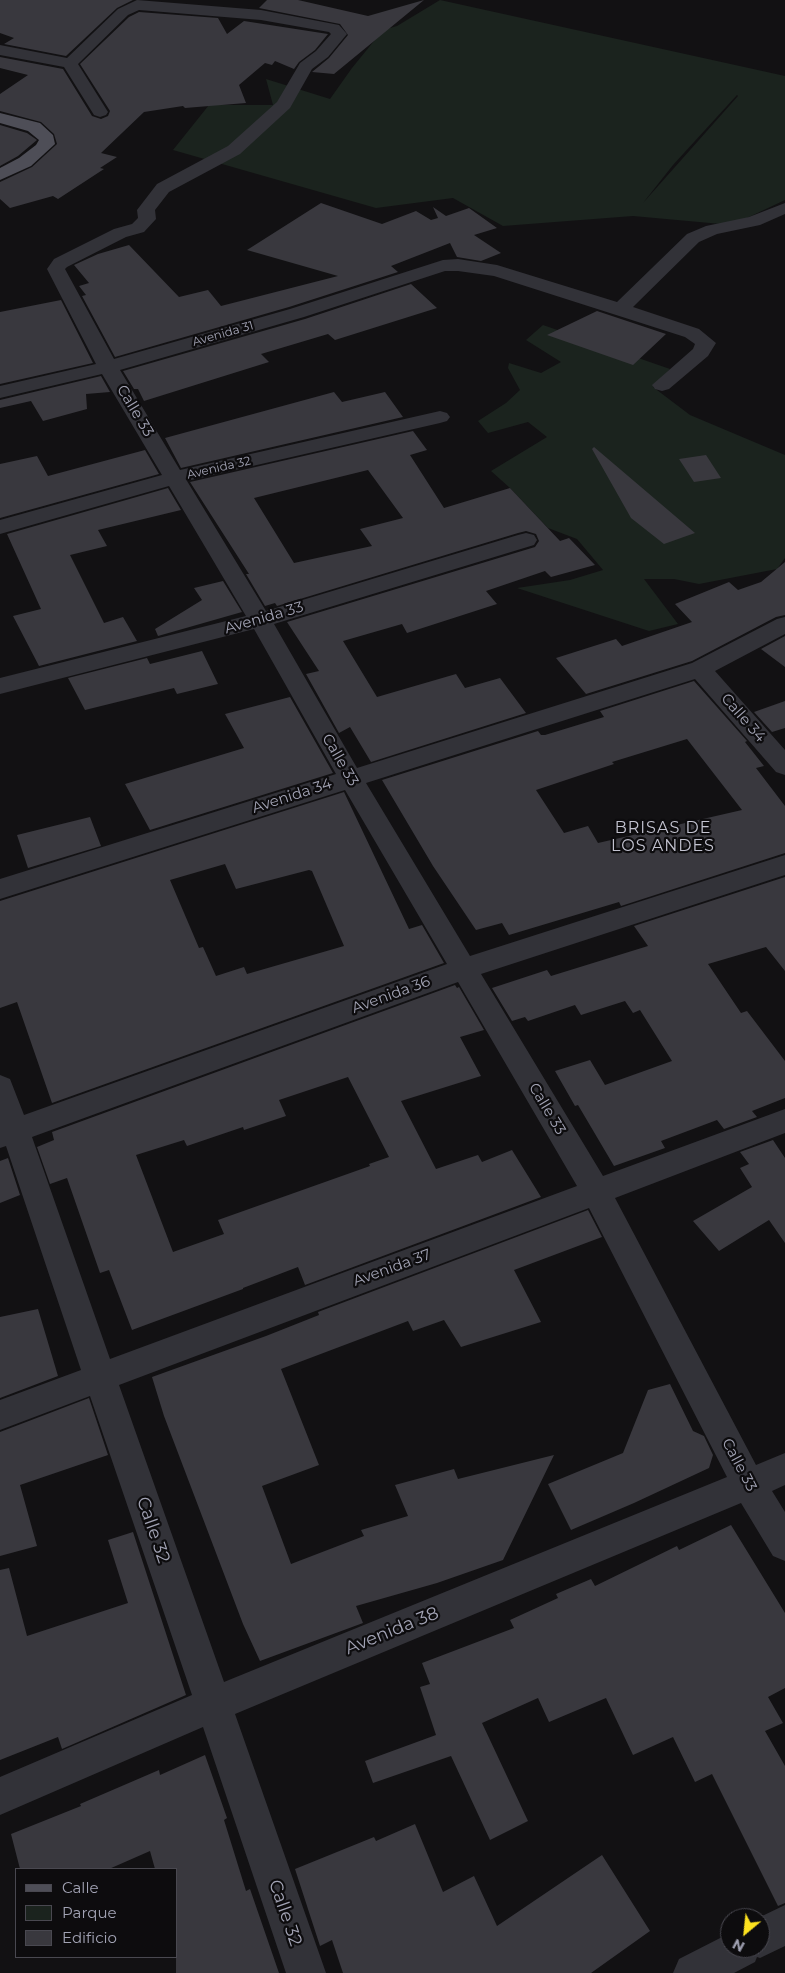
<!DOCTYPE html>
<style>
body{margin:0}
#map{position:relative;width:785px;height:1973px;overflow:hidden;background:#121113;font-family:Montserrat,sans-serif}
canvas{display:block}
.legend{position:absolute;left:15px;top:1868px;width:162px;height:90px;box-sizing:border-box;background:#0d0c0e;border:1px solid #494850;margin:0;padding:6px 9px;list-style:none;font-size:15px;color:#a2a3b4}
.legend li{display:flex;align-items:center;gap:10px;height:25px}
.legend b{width:25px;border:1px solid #494850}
.north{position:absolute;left:720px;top:1908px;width:50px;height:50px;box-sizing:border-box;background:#0d0c0e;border:1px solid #494850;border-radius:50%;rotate:208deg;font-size:14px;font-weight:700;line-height:20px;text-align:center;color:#a2a3b4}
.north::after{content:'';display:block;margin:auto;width:18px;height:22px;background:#fde21f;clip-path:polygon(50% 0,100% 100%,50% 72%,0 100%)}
</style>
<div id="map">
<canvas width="785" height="1973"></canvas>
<ul class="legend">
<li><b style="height:6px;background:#4e4e57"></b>Calle</li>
<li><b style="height:14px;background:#1b231e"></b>Parque</li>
<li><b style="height:14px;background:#39383e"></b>Edificio</li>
</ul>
<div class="north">N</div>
</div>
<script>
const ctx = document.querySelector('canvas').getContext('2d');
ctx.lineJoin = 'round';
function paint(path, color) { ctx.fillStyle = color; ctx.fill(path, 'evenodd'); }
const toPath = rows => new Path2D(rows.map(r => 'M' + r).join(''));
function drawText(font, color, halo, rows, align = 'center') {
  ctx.font = font + ' Montserrat,sans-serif'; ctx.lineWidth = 4.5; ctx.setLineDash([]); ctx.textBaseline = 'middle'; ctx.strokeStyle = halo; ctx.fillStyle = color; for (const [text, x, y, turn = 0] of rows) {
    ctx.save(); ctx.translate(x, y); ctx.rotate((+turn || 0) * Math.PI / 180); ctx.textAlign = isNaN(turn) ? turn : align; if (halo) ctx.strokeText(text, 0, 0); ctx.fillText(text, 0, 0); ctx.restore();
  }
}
const green = toPath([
 [440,0,785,76,785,200,732,225,633,216,503,226,453,198,376,208,173,150,209,105,273,105,266,79,330,99,352,68,383,30,397,26],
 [737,95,738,96,643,203,673,165],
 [543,325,670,369,653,387,690,415,785,455,785,558,777,569,699,584,674,579,644,579,678,624,649,631,517,588,570,580,603,570,577,539,548,528,510,488,491,471,547,437,528,422,488,433,478,421,506,403,520,390,508,368,509,363,541,373,561,362,526,340]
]);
const building = toPath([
 [0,0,133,0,117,8,66,56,4,44,14,38,0,33],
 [267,0,298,0,368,16,424,0,334,74,312,72,329,58,348,35,340,24,259,8],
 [139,12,218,18,227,34,244,21,328,34,315,50,299,62,294,69,275,61,272,65,265,63,239,85,246,103,185,108,183,106,144,112,101,153,117,157,100,168,104,169,58,199,53,196,10,208,0,199,0,182,32,167,57,144,54,134,41,122,0,111,0,94,28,75,0,68,0,57,63,69,92,116,101,119,108,116,110,111,80,64,129,17],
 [0,125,27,133,37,140,18,156,0,166],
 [321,203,382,224,416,211,431,220,438,218,433,207,446,216,469,208,497,228,474,235,501,253,481,261,457,257,450,243,391,266,398,272,289,307,115,357,82,296,86,295,79,286,89,283,74,265,98,254,129,245,179,297,208,290,221,306,338,276,247,250],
 [411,284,437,308,335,340,328,334,261,354,269,362,144,401,138,389,134,389,123,371,305,319],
 [61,300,93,363,0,384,0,312],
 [597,311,666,334,633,365,547,335],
 [101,376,110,392,86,394,87,409,43,421,31,401,0,408,0,400],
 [334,392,342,402,385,392,403,417,181,468,165,438],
 [413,431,427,450,410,455,444,508,510,488,560,541,569,538,595,565,551,577,545,571,486,591,497,604,407,633,402,624,343,641,377,697,456,674,465,688,500,678,526,713,371,762,350,727,339,733,306,674,319,671,287,622,535,547,539,541,536,534,526,531,518,533,277,606,275,603,265,606,246,574,249,574,190,482],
 [368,470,403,518,360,529,372,546,294,563,254,498],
 [594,447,695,533,664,544,631,518,592,449],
 [145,450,159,474,0,518,0,464,37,456,48,476],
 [706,455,721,478,694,482,679,459],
 [168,488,181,510,98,530,107,546,70,555,104,623,123,617,137,641,39,666,13,616,41,609,7,534],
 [785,562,785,615,776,617,692,661,586,694,556,658,616,639,622,646,692,622,675,604,729,582,738,590,761,582],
 [223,581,242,612,158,636,155,629,202,600,194,588],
 [785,636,785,667,761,649],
 [202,651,218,684,177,694,174,688,85,710,68,678,147,658,150,664],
 [694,681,747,741,745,742,764,766,756,768,785,806,785,853,621,906,619,902,509,935,502,923,476,930,433,866,382,780,538,731,541,735,545,735,604,717,600,711],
 [687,739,742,810,598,843,588,826,564,833,536,790,614,764,612,762],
 [290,697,333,773,150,830,125,784,244,748,225,714],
 [785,701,785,728,772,732,754,712],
 [344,792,409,929,422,925,444,963,52,1103,17,1002,0,1008,0,901],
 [225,864,236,889,309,870,312,871,344,946,247,974,244,967,216,976,203,947,199,948,170,880],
 [90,817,101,846,28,868,17,835],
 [785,877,785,971,766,947,708,964,741,1013,747,1011,785,1061,785,1098,752,1111,757,1117,724,1129,717,1120,661,1141,665,1148,614,1166,578,1105,575,1106,555,1071,590,1060,605,1085,672,1061,640,1010,633,1013,625,1001,581,1015,575,1005,528,1021,525,1017,512,1021,492,988,547,970,551,976,648,946,634,926],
 [455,985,457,988,459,987,484,1030,460,1037,481,1076,401,1101,436,1169,478,1155,482,1162,512,1150,541,1197,305,1285,298,1267,243,1288,243,1289,132,1330,109,1270,100,1273,67,1178,50,1184,37,1147,54,1140,52,1132],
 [348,1077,389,1157,369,1164,370,1166,218,1220,224,1234,173,1252,136,1155,184,1140,187,1146,243,1127,244,1130,286,1116,279,1100],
 [773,1140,785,1158,785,1243,769,1220,719,1251,693,1221,752,1187,740,1168,749,1164,740,1152],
 [8,1158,20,1195,0,1203,0,1161],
 [588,1210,602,1237,514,1270,541,1322,461,1347,444,1320,413,1331,408,1321,281,1369,319,1465,262,1486,291,1564,364,1536,361,1530,408,1516,395,1485,454,1469,458,1479,554,1455,503,1560,437,1583,356,1606,363,1623,260,1661,243,1624,164,1416,152,1377,266,1336,319,1315,318,1312],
 [38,1309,58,1376,0,1398,0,1317],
 [670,1384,693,1431,704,1436,713,1455,709,1468,634,1503,571,1530,548,1484,623,1453,648,1390],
 [89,1398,108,1455,20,1485,37,1546,0,1556,0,1432],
 [731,1525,785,1613,785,1688,768,1697,783,1723,765,1731,785,1766,785,1903,778,1906,712,1774,695,1782,673,1737,633,1755,606,1698,549,1722,538,1698,482,1723,528,1821,490,1840,451,1756,373,1783,365,1761,436,1735,420,1687,430,1684,422,1663,514,1628,510,1620,558,1598,556,1594,591,1579,595,1586,677,1546,679,1550],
 [133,1532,186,1695,62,1749,58,1737,0,1760,0,1570,9,1568,27,1636,128,1603,108,1540],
 [205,1755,227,1818,224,1820,246,1891,250,1889,279,1973,176,1973,176,1869,155,1869,150,1851,109,1869,20,1869,11,1834,81,1806,80,1804,159,1770,160,1775],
 [415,1824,443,1892,474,1876,497,1926,602,1855,650,1931,591,1973,343,1973,332,1940,320,1946,295,1869,374,1837,376,1841]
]);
const minor = toPath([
 [137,0,261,10,339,25,347,34,328,57,312,69,290,108,240,154,169,192,155,210,156,219,144,232,126,237,67,267,65,269,114,359,290,309,443,260,458,259,497,265,617,302,687,234,706,226,749,217,785,203,785,214,760,225,717,234,699,242,633,307,699,329,716,343,708,356,669,389,662,391,655,389,652,385,693,349,695,344,685,337,494,276,458,271,445,271,304,317,120,370,180,470,440,411,447,413,450,417,447,421,440,423,187,481,266,611,518,535,526,533,534,535,537,540,534,545,274,624,357,768,692,663,777,619,785,617,785,634,715,671,785,750,785,775,776,772,695,679,366,783,470,956,785,855,785,875,481,974,603,1176,785,1109,785,1133,615,1198,756,1465,785,1453,785,1485,772,1491,785,1512,785,1561,773,1556,741,1503,235,1714,326,1973,286,1973,203,1727,0,1815,0,1777,192,1695,90,1396,0,1430,0,1400,81,1370,6,1146,0,1148,0,1075,10,1079,24,1115,447,964,345,790,0,899,0,879,336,774,254,629,0,694,0,678,246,616,169,486,0,534,0,520,162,475,102,374,0,398,0,386,96,364,47,269,54,259,114,229,132,224,138,218,137,210,157,184,228,146,277,102,300,63,316,51,331,34,329,32,261,20,139,10,128,15,78,64,108,112,106,115,100,117,94,115,64,67,0,55,0,45,67,58,118,9,137,0],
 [458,982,577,1186,110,1359,32,1137,458,982],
 [589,1208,727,1477,224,1682,119,1385,589,1208],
 [785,1905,785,1946,760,1958,757,1957,755,1962,734,1973,673,1973,679,1959,730,1933,730,1948,760,1948,760,1918,758,1918,785,1905]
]);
const major = toPath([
 [0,113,40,123,53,135,55,144,31,166,0,180,0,168,19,158,36,145,39,140,28,131,0,123,0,113]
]);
const farStreetnames = [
 ["Avenida 31",223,334,-16],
 ["Avenida 32",219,468,-13]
];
const streetNames = [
 ["Calle 33",135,411,59],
 ["Avenida 33",264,618,-16],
 ["Calle 34",743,718,49],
 ["Calle 33",340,760,60],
 ["Avenida 34",292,796,-18],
 ["Avenida 36",391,995,-20],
 ["Calle 33",547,1109,59],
 ["Avenida 37",392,1268,-20],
 ["Calle 33",739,1465,62]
];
const neighbourhoodNames = [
 ["BRISAS DE",663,828],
 ["LOS ANDES",663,846]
];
const nearStreetnames = [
 ["Calle 32",153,1530,71],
 ["Avenida 38",392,1631,-22],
 ["Calle 32",285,1913,71]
];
paint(green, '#1b231e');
paint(building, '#39383e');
paint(minor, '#323238');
paint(major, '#4e4e57');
drawText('12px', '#a2a3b4', '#0d0c0e', farStreetnames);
drawText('15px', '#a2a3b4', '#0d0c0e', streetNames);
ctx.letterSpacing = '1px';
drawText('16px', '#c3c3d0', '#0d0c0e', neighbourhoodNames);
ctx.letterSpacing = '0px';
drawText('18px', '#a2a3b4', '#0d0c0e', nearStreetnames);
</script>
